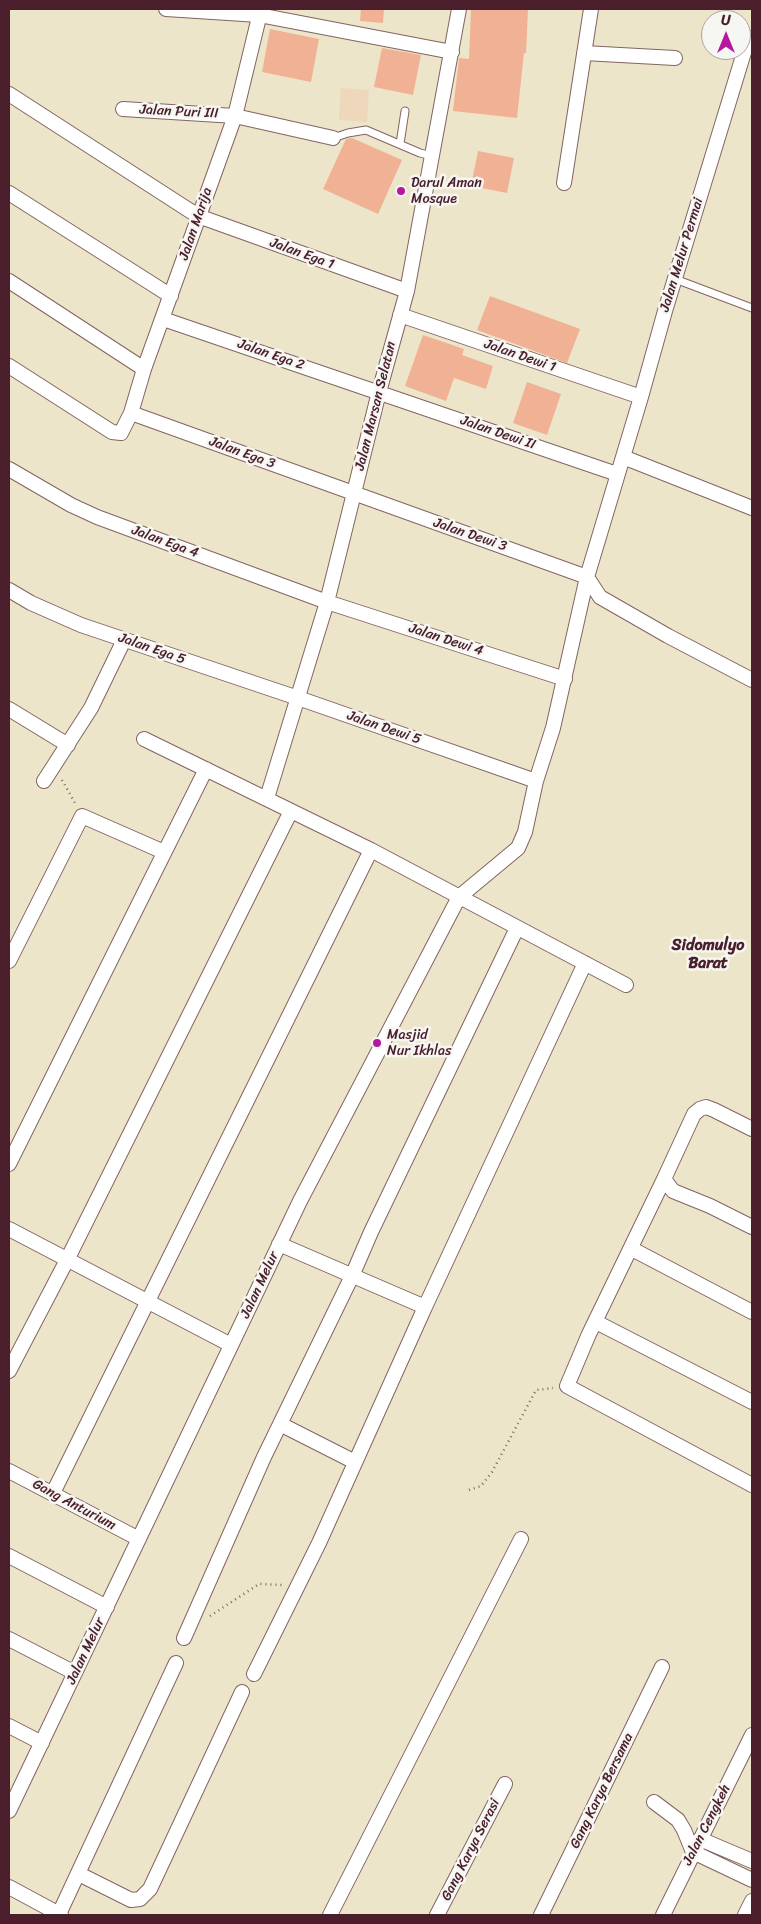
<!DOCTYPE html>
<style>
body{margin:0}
#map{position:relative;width:761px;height:1924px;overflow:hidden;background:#ede5c9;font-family:Sriracha,sans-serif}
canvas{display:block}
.frame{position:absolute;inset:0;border:10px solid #4a1f2b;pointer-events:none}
.north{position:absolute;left:701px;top:10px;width:50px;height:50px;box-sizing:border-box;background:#f6f6f2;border:1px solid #b1a0a2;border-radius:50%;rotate:0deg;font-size:14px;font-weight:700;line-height:20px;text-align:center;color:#4a1f2b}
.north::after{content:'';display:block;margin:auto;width:18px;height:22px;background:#b5179e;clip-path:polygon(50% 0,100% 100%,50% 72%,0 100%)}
</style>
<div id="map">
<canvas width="761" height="1924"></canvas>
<div class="frame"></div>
<div class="north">U</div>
</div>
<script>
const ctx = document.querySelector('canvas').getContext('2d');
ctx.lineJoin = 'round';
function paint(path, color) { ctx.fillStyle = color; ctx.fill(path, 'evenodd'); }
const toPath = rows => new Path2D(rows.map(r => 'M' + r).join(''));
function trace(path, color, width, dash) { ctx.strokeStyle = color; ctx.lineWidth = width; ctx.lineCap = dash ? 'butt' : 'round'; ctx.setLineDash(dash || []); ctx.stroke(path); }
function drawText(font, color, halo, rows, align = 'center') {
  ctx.font = font + ' Sriracha,sans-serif'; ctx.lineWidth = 5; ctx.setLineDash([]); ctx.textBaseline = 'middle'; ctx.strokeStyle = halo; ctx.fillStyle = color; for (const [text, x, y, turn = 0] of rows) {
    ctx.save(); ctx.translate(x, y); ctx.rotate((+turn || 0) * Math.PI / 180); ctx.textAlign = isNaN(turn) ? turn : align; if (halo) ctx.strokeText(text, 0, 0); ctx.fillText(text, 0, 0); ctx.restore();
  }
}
const built = toPath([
 [341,88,369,90,367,122,339,120]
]);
const building = toPath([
 [361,9,384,9,383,23,360,21],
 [471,9,528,9,526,53,524,53,517,118,453,111,459,58,469,59],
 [270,29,319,39,311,82,262,72],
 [382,48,421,55,413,95,374,87],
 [352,138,402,160,378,214,323,189,346,139],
 [478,151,514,158,507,193,471,186],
 [490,296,580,329,567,363,477,330],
 [423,335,464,349,462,355,493,366,486,389,454,378,446,401,405,386],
 [527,382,561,394,547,435,513,423]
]);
const path = toPath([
 [62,780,75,803],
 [469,1490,481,1486,492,1472,536,1390,553,1388],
 [210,1616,259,1584,283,1585]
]);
const lane = toPath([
 [333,138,348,133,366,130,420,153,432,156],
 [400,144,405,111],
 [675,279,752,308]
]);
const street = toPath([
 [166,9,259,15,452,52],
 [584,53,675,58],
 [9,94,198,216,407,291],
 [123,109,235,116,333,138],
 [564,183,591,9],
 [9,193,171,296],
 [9,281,144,369],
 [400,315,641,397],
 [163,319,617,474],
 [9,366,112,432,121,433,131,413,144,369,235,116,261,9],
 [131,413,587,577],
 [623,457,752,508],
 [9,469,71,505,97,517,327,602,565,679],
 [587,577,600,597,668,636,752,680],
 [9,590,31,603,81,625,298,698,536,781],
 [9,709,68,745],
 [144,739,371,850,626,985],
 [44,781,91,708,124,640],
 [267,798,327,602,379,392,407,291,459,9],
 [9,961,82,816,164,852],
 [9,1164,206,769],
 [664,1179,694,1114,700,1109,706,1107,714,1110,752,1129],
 [752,1227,710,1206,673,1191,664,1179,589,1334,567,1386,752,1485],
 [9,1229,231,1345],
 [279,1244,425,1307,585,963],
 [632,1249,752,1312],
 [596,1322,752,1402],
 [9,1371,67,1260,291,811],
 [280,1424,355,1462],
 [9,1471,139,1539],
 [53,1493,371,850],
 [9,1556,107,1607],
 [184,1638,264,1457,352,1276,371,1232,517,928],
 [9,1639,75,1673],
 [254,1674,319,1543,425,1307],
 [9,1726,42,1743],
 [654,1802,678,1820,684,1830,693,1852],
 [9,1811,300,1201,459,897,518,848,525,832,536,781,553,728,587,577,641,397,665,311,746,46,752,38],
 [700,1839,752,1861],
 [693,1852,752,1880],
 [79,1874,131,1900,140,1899,150,1889,242,1692],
 [9,1887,61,1915],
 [59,1914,176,1663],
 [330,1915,521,1539],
 [437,1915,505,1784],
 [541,1915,662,1667],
 [663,1915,752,1735],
 [745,1915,752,1901]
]);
const markers = [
 [401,191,5,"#b5179e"],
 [377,1043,5,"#b5179e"]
];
const streetNames = [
 ["Jalan Puri III",179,112,3],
 ["Jalan Marija",196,224,-71],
 ["Jalan Ega 1",302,254,20],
 ["Jalan Melur Permai",682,255,-73],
 ["Jalan Ega 2",271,355,19],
 ["Jalan Dewi 1",520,356,19],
 ["Jalan Marsan Selatan",376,406,-76],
 ["Jalan Dewi II",498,433,19],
 ["Jalan Ega 3",242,453,20],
 ["Jalan Dewi 3",470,535,19],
 ["Jalan Ega 4",165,542,20],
 ["Jalan Dewi 4",446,640,18],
 ["Jalan Ega 5",152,649,19],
 ["Jalan Dewi 5",384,728,19],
 ["Jalan Melur",260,1285,-65],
 ["Gang Anturium",74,1505,28],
 ["Jalan Melur",86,1651,-65],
 ["Gang Karya Bersama",602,1791,-64],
 ["Jalan Cengkeh",707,1825,-63],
 ["Gang Karya Serasi",471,1850,-63]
];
const poiNames = [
 ["Darul Aman",411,183],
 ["Mosque",411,199],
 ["Masjid",387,1035],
 ["Nur Ikhlas",387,1051]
];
const quarterNames = [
 ["Sidomulyo",708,946],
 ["Barat",708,964]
];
paint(built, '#eed7bb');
paint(building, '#f1b194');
trace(lane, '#836462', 9);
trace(street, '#836462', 16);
trace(path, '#836462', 2.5, [1, 4]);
trace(lane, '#fff', 7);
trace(street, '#fff', 14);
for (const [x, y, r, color] of markers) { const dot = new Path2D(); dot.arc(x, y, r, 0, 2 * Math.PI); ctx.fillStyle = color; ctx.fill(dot); trace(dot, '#f6f6f2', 2); }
drawText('14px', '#4a1f2b', '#f6f6f2', streetNames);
drawText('14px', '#4a1f2b', '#f6f6f2', poiNames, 'left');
drawText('bold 16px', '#4a1f2b', '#f6f6f2', quarterNames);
</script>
